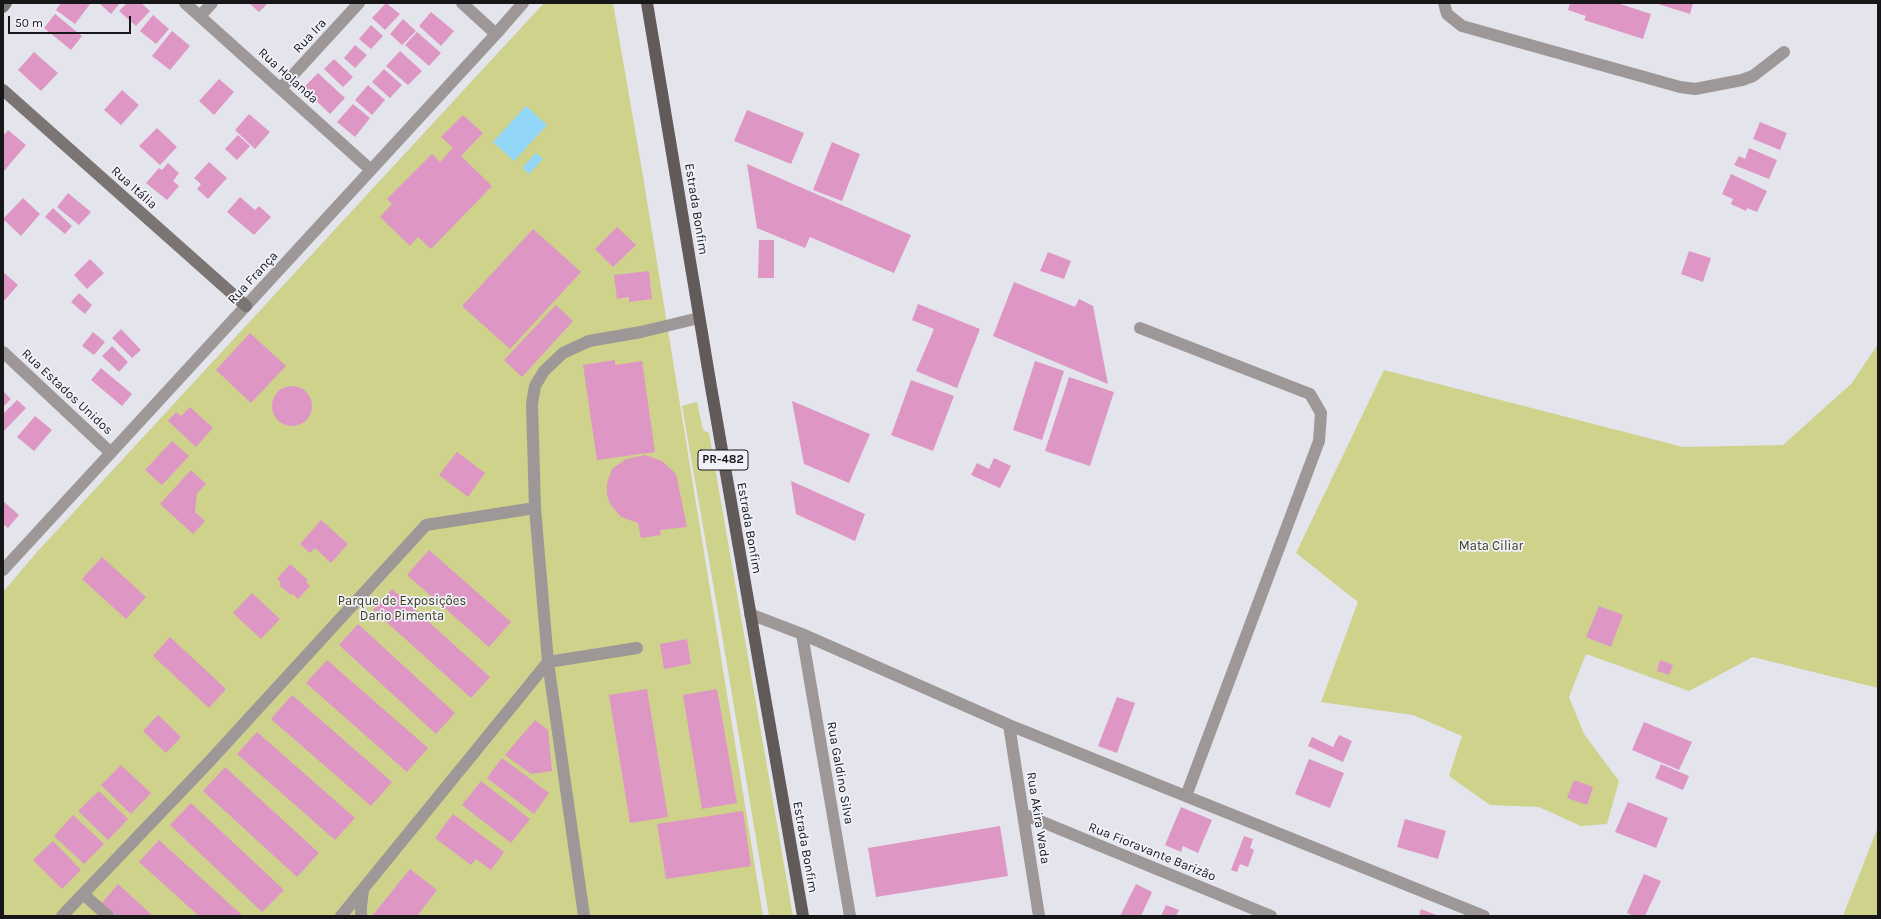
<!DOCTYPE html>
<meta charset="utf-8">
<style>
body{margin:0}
#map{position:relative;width:1881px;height:919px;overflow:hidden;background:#e4e4ec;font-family:Karla,sans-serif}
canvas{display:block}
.frame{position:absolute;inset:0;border:4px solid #17171a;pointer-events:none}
.scale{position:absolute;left:8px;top:16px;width:123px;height:18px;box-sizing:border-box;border:2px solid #17171a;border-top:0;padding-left:5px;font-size:12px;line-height:14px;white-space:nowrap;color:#17171a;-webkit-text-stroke:3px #f1f1fa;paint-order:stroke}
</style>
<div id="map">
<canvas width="1881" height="919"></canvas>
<div class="frame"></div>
<div class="scale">50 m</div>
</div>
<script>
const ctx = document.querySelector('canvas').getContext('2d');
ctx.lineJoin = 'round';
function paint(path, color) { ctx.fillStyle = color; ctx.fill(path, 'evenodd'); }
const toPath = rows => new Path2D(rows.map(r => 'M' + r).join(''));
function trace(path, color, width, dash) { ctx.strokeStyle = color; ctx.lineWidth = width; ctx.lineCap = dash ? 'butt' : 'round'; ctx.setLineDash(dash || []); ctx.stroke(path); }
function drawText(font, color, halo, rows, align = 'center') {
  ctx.font = font + ' Karla,sans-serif'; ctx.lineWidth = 3.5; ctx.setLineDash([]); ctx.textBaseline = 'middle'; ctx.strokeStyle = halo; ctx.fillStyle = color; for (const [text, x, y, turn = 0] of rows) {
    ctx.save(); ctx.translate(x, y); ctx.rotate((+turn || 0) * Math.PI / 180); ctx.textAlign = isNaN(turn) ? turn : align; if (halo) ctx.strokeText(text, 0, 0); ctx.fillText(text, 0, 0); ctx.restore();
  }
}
const green = toPath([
 [544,3,613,3,642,170,763,916,3,916,3,592,37,552],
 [1878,344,1878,688,1753,657,1689,691,1586,654,1569,697,1584,734,1619,781,1607,824,1581,826,1539,807,1490,805,1449,776,1462,736,1413,715,1321,702,1358,602,1296,553,1384,370,1683,447,1783,445,1852,383],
 [697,402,703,430,709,433,793,916,769,916,722,635,682,406],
 [1878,827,1878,916,1843,916]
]);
const water = toPath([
 [526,106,547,125,514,161,493,142],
 [536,153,543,159,529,174,522,168]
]);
const building = toPath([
 [61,3,89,3,90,4,75,24,56,10],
 [99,3,120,3,111,14],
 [127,3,141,3,150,11,136,26,119,11],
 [249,3,268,3,259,12],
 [386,3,400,14,385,30,372,18],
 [1570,3,1617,3,1651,14,1643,39,1584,20,1586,16,1568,10],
 [1655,3,1693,3,1690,14],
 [431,12,454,31,441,46,419,26],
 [55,14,82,36,71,50,44,28],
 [153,15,169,29,156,44,140,31],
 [403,19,416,31,402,45,390,34],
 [371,25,383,36,371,49,359,39],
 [172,31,190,46,170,70,152,56],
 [417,32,441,53,429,66,405,45],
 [355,45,367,55,355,68,344,58],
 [400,51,422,71,408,85,386,66],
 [34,52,58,73,41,91,18,70],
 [334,59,353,77,343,87,324,69],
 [384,69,402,85,390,98,372,82],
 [318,73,345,98,330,114,303,88],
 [219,79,234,92,214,115,199,101],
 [368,85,385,100,372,115,355,100],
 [122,90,139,105,121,125,104,110],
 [353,104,370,118,355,137,337,122],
 [747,110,804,133,791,164,734,141],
 [249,114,270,132,255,149,235,130],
 [463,115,483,133,461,156,492,186,431,249,418,237,410,246,380,217,392,204,387,199,432,154,440,162,453,148,441,137],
 [1760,122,1787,133,1780,150,1753,139],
 [157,128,177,147,160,165,139,146],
 [8,130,26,145,4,171,3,136],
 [238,135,250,146,237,160,225,149],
 [832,142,860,154,842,201,813,190],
 [1749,148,1777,160,1769,179,1734,165,1739,156,1745,159],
 [209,162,227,178,208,199,197,189,201,184,194,178],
 [168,163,179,173,173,181,179,186,167,200,146,183,159,168,162,170],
 [747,164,911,235,894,273,810,237,805,248,757,228],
 [1731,174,1767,191,1757,212,1747,208,1746,211,1731,204,1733,199,1722,194],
 [68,193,91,212,79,225,57,207],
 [240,197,255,210,259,206,271,217,254,235,227,212],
 [23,198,40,214,21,236,3,219],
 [53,208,72,226,65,234,45,217],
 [617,227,636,245,613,267,595,249],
 [533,229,581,272,510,349,462,306],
 [759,240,774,240,774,278,758,278],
 [1689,251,1711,258,1703,282,1681,274],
 [1048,252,1071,261,1064,279,1040,271],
 [90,259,104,273,87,289,74,275],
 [649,271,652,299,629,302,629,297,617,299,614,275],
 [3,272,18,285,3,302],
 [1014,282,1075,307,1079,299,1093,306,1108,384,993,336],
 [79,293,92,305,85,314,71,302],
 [918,304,980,329,957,388,916,371,934,329,912,320],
 [556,305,573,321,522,377,504,360],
 [121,329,141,350,132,358,112,338],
 [93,332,105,342,94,355,82,346],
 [250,333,286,366,251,403,216,370],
 [112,346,128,362,119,372,102,356],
 [615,360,615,365,642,361,655,452,597,460,583,365],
 [1035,361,1064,371,1042,440,1013,430],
 [101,368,132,394,122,406,91,380],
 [1069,377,1114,392,1090,466,1045,451],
 [911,380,954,396,933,451,891,435],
 '272 406a20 20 0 1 1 40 0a20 20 0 1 1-40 0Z',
 [3,391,11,399,3,407],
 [17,400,26,408,3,432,3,414],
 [792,401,870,434,849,483,804,464],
 [190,407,213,428,196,447,168,421,176,412,181,416],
 [35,416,52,430,34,451,17,437],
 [172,441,189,456,162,485,145,470],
 [457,452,485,473,468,497,439,475],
 [645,455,662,461,676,474,687,527,660,530,661,535,641,538,638,523,621,517,610,504,607,494,607,483,612,469,626,459],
 [994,458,1011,466,1000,488,971,475,977,463,989,469],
 [191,470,206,484,197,493,195,512,205,521,193,534,160,504],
 [791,481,865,514,855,541,796,514],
 [3,501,19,515,8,528,3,524],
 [321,520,348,544,331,563,315,548,310,553,300,544],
 [429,550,511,622,489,647,407,575],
 [102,557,146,597,126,619,82,579],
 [290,564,308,580,306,582,310,586,298,599,293,594,291,595,279,585,281,583,277,579],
 [392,589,490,677,471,698,373,610],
 [252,593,280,619,261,639,233,613],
 [1599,606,1623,615,1611,647,1586,637],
 [358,624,455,713,436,734,339,645],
 [170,637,226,689,209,708,153,656],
 [687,639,691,664,664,669,660,644],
 [327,660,428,748,407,772,306,683],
 [1660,660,1673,665,1669,675,1657,671],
 [647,689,668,817,630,823,609,695],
 [717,689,737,803,702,809,683,695],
 [292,695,392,782,371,806,271,719],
 [1117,697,1135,703,1117,753,1098,746],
 [158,715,181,737,166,753,143,731],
 [535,720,548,730,552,771,531,774,505,755],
 [1644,722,1692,742,1679,770,1632,750],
 [257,732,355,818,335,840,237,754],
 [1339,735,1352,741,1343,762,1308,746,1312,737,1333,747],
 [502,758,549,793,534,814,487,778],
 [1309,759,1344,773,1330,808,1295,794],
 [1661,764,1689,776,1683,790,1655,778],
 [121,765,151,793,131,814,101,785],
 [225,767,319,853,297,877,203,791],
 [1574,780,1593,787,1587,805,1567,798],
 [481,781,530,819,511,843,462,805],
 [99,791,128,819,108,840,78,811],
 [1628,802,1668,818,1656,848,1615,832],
 [191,803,284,890,262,912,170,825],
 [1181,807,1212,820,1198,853,1183,846,1181,852,1165,845],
 [743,811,751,866,666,879,657,824],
 [453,814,504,852,491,870,476,859,471,865,435,838],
 [73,815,104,844,84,864,54,836],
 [1405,819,1446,831,1438,859,1397,847],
 [1000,826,1008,876,876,897,868,848],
 [1244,836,1253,839,1250,848,1254,850,1248,867,1240,864,1237,872,1231,870],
 [159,840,243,916,199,916,139,862],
 [53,841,81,870,62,889,33,860],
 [410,869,437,890,417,916,372,916],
 [1644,874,1661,881,1645,916,1634,916,1627,913],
 [118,884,153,916,116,916,102,903],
 [1136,884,1152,892,1141,916,1120,916],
 [1166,905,1179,910,1176,916,1161,916],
 [1421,909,1439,916,1419,916]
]);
const street = toPath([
 [185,3,371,170],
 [462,3,496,34],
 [1444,3,1447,14,1462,26,1680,87,1695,89,1742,80,1753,76,1784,52],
 [200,16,212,3],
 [281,88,359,3],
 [1140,328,1310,394,1321,413,1319,441,1186,796],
 [3,352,111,453],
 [3,570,496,34,523,3],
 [750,614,802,634,1009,725,1484,916],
 [802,634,850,916],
 [1009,725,1039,916],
 [1023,814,1271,916],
 [83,894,108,916],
 [62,916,208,763,426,525,535,508],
 [341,916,548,662,535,508,532,404,535,386,544,371,563,353,589,341,641,332,699,318],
 [361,916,361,907,363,889],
 [584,916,548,662,637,648]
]);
const secondary = toPath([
 [3,7,6,3],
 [3,90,246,306]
]);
const primary = toPath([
 [647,3,711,387,803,916]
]);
const shields = [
 [723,460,50]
];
const shieldNames = [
 ["PR-482",723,460]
];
const streetNames = [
 ["Rua Ira",310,36,-47],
 ["Rua Holanda",288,76,42],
 ["Rua Itália",134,188,42],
 ["Estrada Bonfim",696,209,81],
 ["Rua França",253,278,-47],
 ["Rua Estados Unidos",67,392,43],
 ["Estrada Bonfim",749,528,80],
 ["Rua Galdino Silva",840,773,80],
 ["Rua Akira Wada",1038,818,81],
 ["Estrada Bonfim",805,847,80],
 ["Rua Fioravante Barizão",1152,852,22]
];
const parkNames = [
 ["Mata Ciliar",1491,546],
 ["Parque de Exposições",402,601],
 ["Dario Pimenta",402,616]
];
paint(green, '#ced28b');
paint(water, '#93d7f8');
paint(building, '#de97c5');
trace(street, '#9d9897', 12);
trace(secondary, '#7a7472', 12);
trace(primary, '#615a58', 12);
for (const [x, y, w] of shields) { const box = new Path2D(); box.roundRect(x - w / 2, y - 10, w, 20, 3); ctx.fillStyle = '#f1f1fa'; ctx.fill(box); trace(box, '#17171a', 1); }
drawText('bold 12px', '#17171a', null, shieldNames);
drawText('13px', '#17171a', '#f1f1fa', streetNames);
drawText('13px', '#3a3c19', '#f1f1fa', parkNames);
</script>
